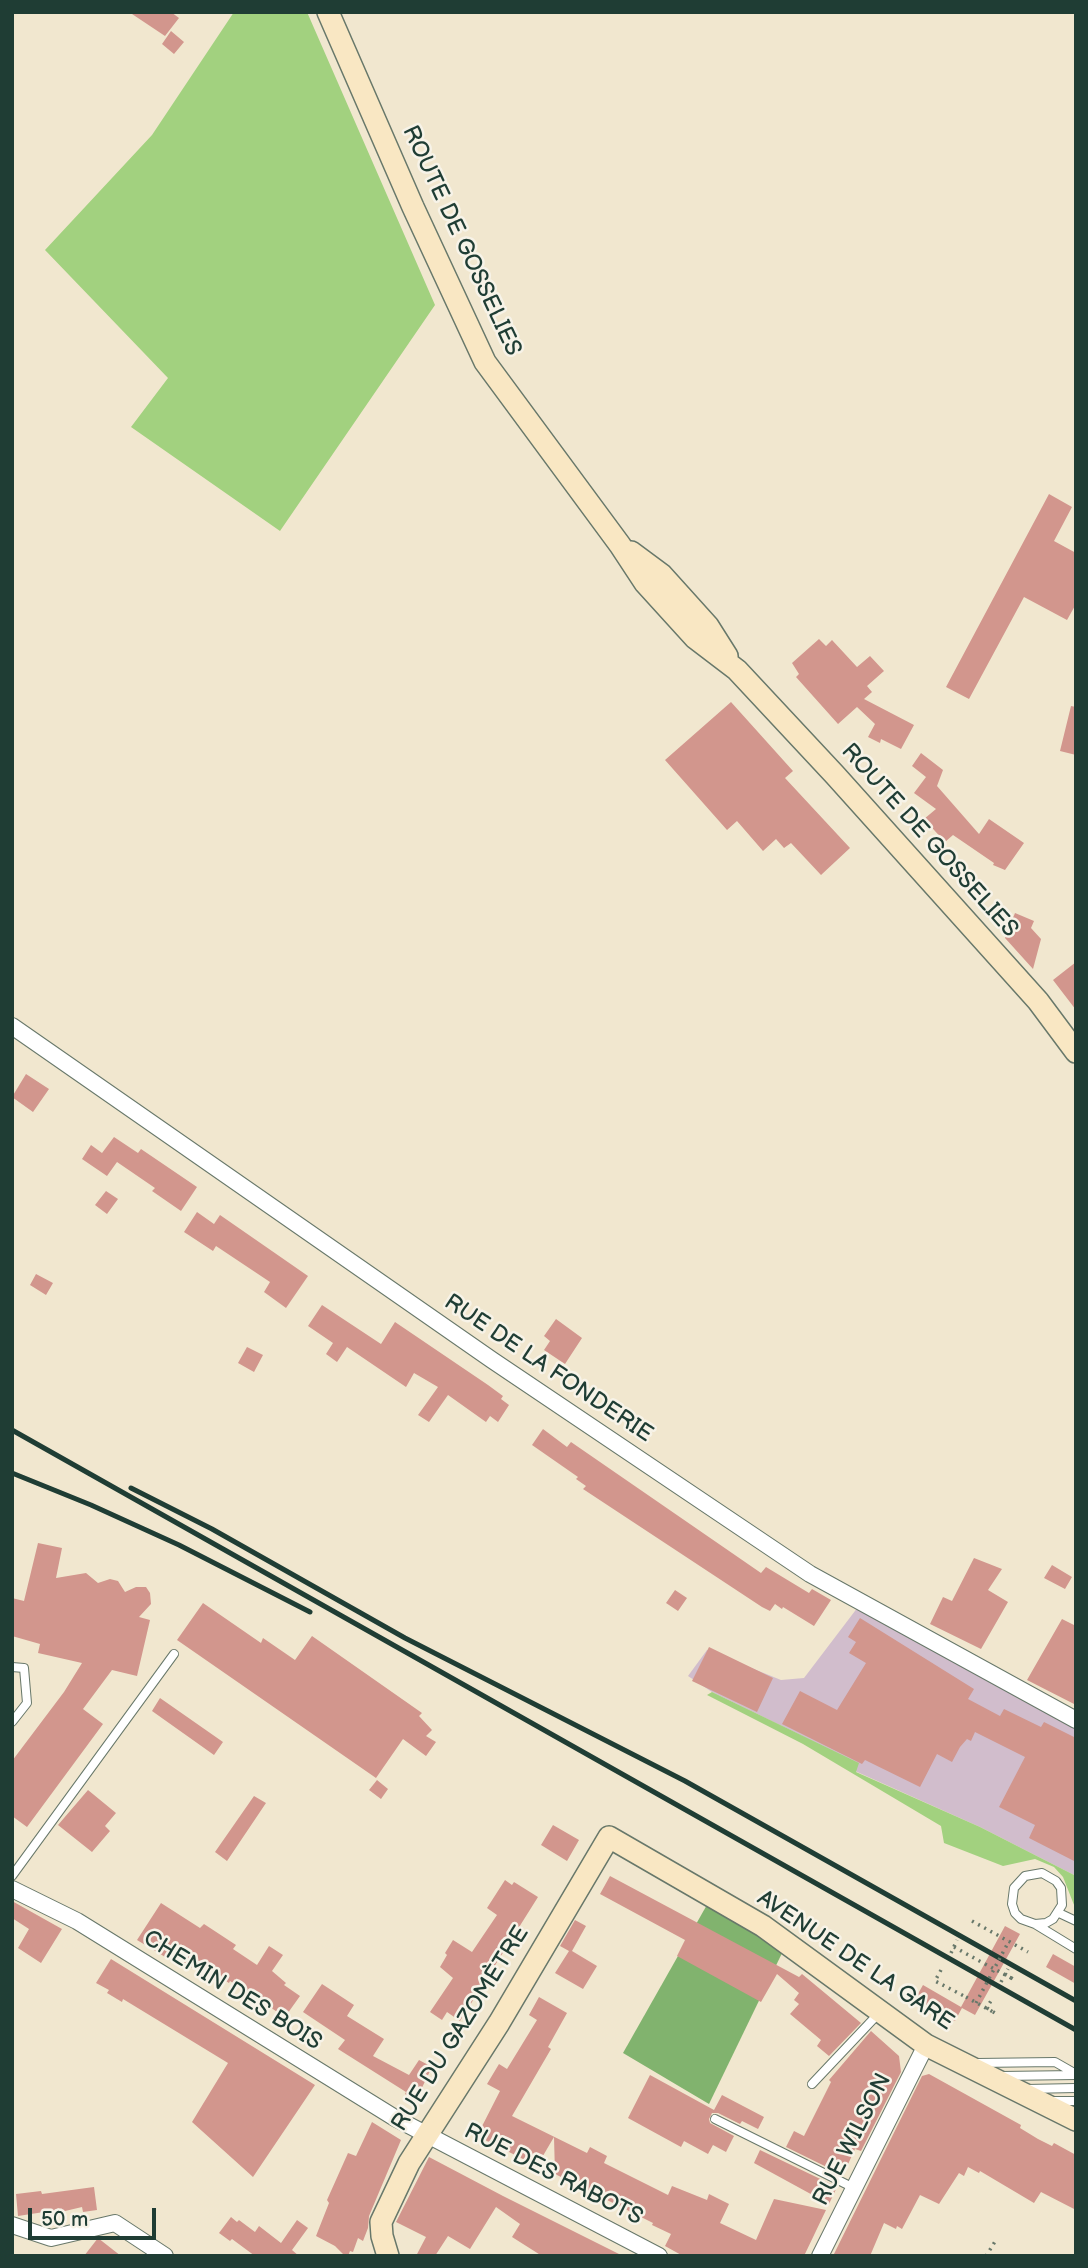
<!DOCTYPE html>
<meta charset="utf-8">
<style>
body{margin:0}
#map{position:relative;width:1088px;height:2268px;overflow:hidden;background:#f1e7cf;font-family:"Balsamiq Sans",sans-serif}
canvas{display:block}
.frame{position:absolute;inset:0;border:14px solid #1f3d34;pointer-events:none}
.scale{position:absolute;left:28px;top:2208px;width:128px;height:32px;box-sizing:border-box;border:4px solid #1f3d34;border-top:0;padding-left:9px;font-size:21px;line-height:24px;white-space:nowrap;color:#1f3d34;-webkit-text-stroke:5px #f7f3e8;paint-order:stroke}
</style>
<div id="map">
<canvas width="1088" height="2268"></canvas>
<div class="frame"></div>
<div class="scale">50 m</div>
</div>
<script>
const ctx = document.querySelector('canvas').getContext('2d');
ctx.lineJoin = 'round';
function paint(path, color) { ctx.fillStyle = color; ctx.fill(path, 'evenodd'); }
const toPath = rows => new Path2D(rows.map(r => 'M' + r).join(''));
function trace(path, color, width, dash) { ctx.strokeStyle = color; ctx.lineWidth = width; ctx.lineCap = dash ? 'butt' : 'round'; ctx.setLineDash(dash || []); ctx.stroke(path); }
function drawText(font, color, halo, rows, align = 'center') {
  ctx.font = font + ' "Balsamiq Sans",sans-serif'; ctx.lineWidth = 5; ctx.setLineDash([]); ctx.textBaseline = 'middle'; ctx.strokeStyle = halo; ctx.fillStyle = color; for (const [text, x, y, turn = 0] of rows) {
    ctx.save(); ctx.translate(x, y); ctx.rotate((+turn || 0) * Math.PI / 180); ctx.textAlign = isNaN(turn) ? turn : align; if (halo) ctx.strokeText(text, 0, 0); ctx.fillText(text, 0, 0); ctx.restore();
  }
}
const industrial = toPath([
 [858,1607,1076,1724,1076,1876,980,1827,855,1771,858,1763,712,1692,688,1676,707,1650,781,1680,804,1678]
]);
const green = toPath([
 [234,12,307,12,435,305,280,531,131,427,168,378,45,250,152,135],
 [712,1692,859,1763,856,1772,980,1827,1076,1876,1076,1910,1063,1877,1054,1867,1035,1859,1003,1866,944,1843,941,1826,803,1744,707,1695]
]);
const forest = toPath([
 [708,1903,784,1949,709,2104,623,2053]
]);
const building = toPath([
 [129,12,171,12,179,18,165,36],
 [171,31,184,42,174,54,162,44],
 [1049,494,1072,507,1054,541,1076,553,1076,604,1067,620,1024,597,969,699,946,687],
 [819,639,826,646,832,640,857,667,870,656,884,671,867,686,872,692,864,699,914,725,901,749,881,739,880,743,868,737,875,724,857,707,838,724,796,677,799,674,792,663],
 [731,702,793,771,785,778,850,848,821,875,791,843,784,848,776,839,763,851,737,821,727,830,665,760],
 [1071,706,1076,707,1076,755,1060,751],
 [921,753,943,770,937,786,979,834,989,819,1024,843,1005,870,993,865,994,863,953,835,945,842,924,819,936,809,914,793,926,777,912,766],
 [1015,913,1034,921,1031,928,1041,939,1033,969,1005,938],
 [1076,962,1076,1010,1053,980],
 [26,1074,49,1089,33,1112,12,1097],
 [114,1137,138,1153,141,1149,197,1187,181,1211,152,1191,155,1188,117,1162,107,1176,82,1159,91,1145,102,1153],
 [106,1191,118,1199,107,1214,95,1205],
 [197,1212,214,1224,220,1215,308,1276,286,1308,264,1292,270,1282,216,1246,213,1251,184,1232],
 [36,1274,53,1283,46,1295,30,1285],
 [322,1305,381,1344,395,1322,488,1385,503,1396,501,1399,509,1405,498,1422,490,1416,486,1422,448,1395,429,1422,418,1415,438,1387,414,1373,406,1387,347,1347,337,1362,326,1354,333,1343,308,1326],
 [556,1319,582,1338,565,1364,544,1350,550,1341,544,1336],
 [247,1347,263,1355,254,1372,238,1363],
 [543,1429,567,1447,571,1442,761,1573,766,1567,809,1593,812,1589,831,1600,814,1626,783,1607,782,1609,775,1604,770,1611,762,1607,583,1489,586,1486,576,1479,578,1477,532,1445],
 [38,1543,62,1548,56,1578,86,1573,98,1583,110,1579,118,1581,125,1592,136,1587,146,1587,150,1593,151,1604,139,1617,150,1620,137,1676,112,1670,83,1709,103,1724,27,1827,12,1816,12,1761,64,1692,82,1663,38,1653,40,1644,12,1636,12,1598,24,1601],
 [974,1558,1002,1569,988,1590,1008,1602,981,1649,930,1624,943,1597,952,1601],
 [1052,1565,1072,1577,1065,1589,1044,1578],
 [675,1590,687,1598,678,1611,666,1603],
 [203,1603,261,1643,263,1638,295,1660,312,1636,422,1713,419,1716,432,1730,426,1736,436,1742,426,1756,403,1739,376,1778,177,1640],
 [860,1618,974,1689,968,1699,1000,1716,1004,1709,1041,1727,1044,1722,1076,1738,1076,1862,1029,1838,1035,1825,999,1807,1025,1757,975,1732,971,1741,967,1739,960,1747,952,1762,937,1754,920,1787,865,1760,862,1764,782,1724,800,1691,837,1710,866,1663,849,1653,856,1642,848,1637],
 [1062,1619,1076,1626,1076,1705,1027,1680],
 [709,1647,773,1678,757,1712,692,1681],
 [160,1698,223,1742,214,1755,152,1711],
 [377,1780,388,1789,381,1799,369,1790],
 [88,1790,116,1813,105,1826,110,1831,92,1852,58,1825],
 [254,1796,266,1803,227,1861,215,1852],
 [553,1825,579,1840,567,1861,541,1845],
 [610,1876,799,1977,802,1974,861,2023,829,2056,817,2046,821,2040,790,2014,799,2004,794,2000,799,1993,777,1974,761,2002,677,1956,685,1940,600,1894],
 [505,1880,512,1885,514,1882,538,1897,460,2021,447,2012,442,2020,430,2012,453,1978,440,1967,447,1955,445,1953,453,1940,472,1952,497,1915,487,1908],
 [12,1901,62,1929,41,1963,18,1948,29,1929,12,1918],
 [161,1903,200,1928,204,1924,236,1945,233,1949,257,1965,269,1946,283,1955,272,1971,286,1983,284,1985,300,1996,285,2017,230,1981,229,1983,201,1965,185,1969,137,1940],
 [575,1920,586,1926,572,1951,597,1966,583,1989,555,1973,569,1951,560,1946],
 [1005,1926,1020,1934,975,2015,962,2008,955,2021,915,1999,923,1985,961,2007],
 [1053,1954,1076,1967,1076,1984,1046,1967],
 [111,1959,315,2085,253,2177,192,2122,228,2063,123,1999,122,2002,107,1993,109,1990,96,1983],
 [322,1984,354,2005,347,2016,384,2039,373,2056,409,2075,419,2060,432,2067,416,2100,405,2094,406,2092,338,2049,345,2040,303,2012],
 [539,1997,567,2013,548,2047,551,2049,512,2116,587,2153,590,2147,607,2156,604,2163,668,2195,672,2186,707,2200,709,2194,729,2204,720,2223,756,2240,774,2199,826,2210,804,2256,683,2256,665,2246,671,2234,652,2225,653,2223,555,2174,554,2137,537,2166,477,2136,500,2091,487,2084,499,2064,507,2069,537,2020,529,2015],
 [871,2031,899,2056,901,2072,861,2151,855,2149,843,2175,786,2147,794,2131,804,2136,831,2082,829,2080],
 [929,2074,1021,2125,1020,2128,1038,2139,1052,2146,1054,2143,1076,2155,1076,2210,1041,2192,1034,2203,980,2171,979,2173,968,2167,964,2176,959,2173,939,2204,920,2195,902,2229,897,2226,896,2229,884,2223,870,2256,833,2256,922,2076],
 [650,2075,714,2110,722,2095,764,2117,758,2129,742,2121,740,2124,718,2113,712,2113,709,2119,710,2123,734,2136,726,2152,713,2145,708,2154,684,2141,681,2147,628,2118],
 [372,2122,401,2140,369,2216,368,2228,363,2241,358,2238,353,2252,350,2251,348,2256,345,2256,335,2246,316,2236,329,2203,327,2200,348,2153,356,2156],
 [760,2150,837,2187,829,2204,754,2163],
 [429,2157,503,2196,623,2256,542,2256,512,2237,520,2224,496,2207,470,2249,448,2236,435,2256,416,2256,426,2237,396,2222],
 [94,2187,97,2210,83,2212,82,2207,44,2216,44,2212,18,2216,16,2194,41,2191,42,2194],
 [231,2217,237,2222,239,2220,255,2232,259,2226,281,2243,297,2220,308,2228,292,2250,299,2256,255,2256,232,2239,230,2241,219,2233],
 [98,2238,121,2256,84,2256]
]);
const path = toPath([
 [972,1921,1028,1952],
 [954,1947,985,1964],
 [951,1953,957,1940],
 [941,1970,935,1981,966,1997],
 [1005,1974,1013,1979],
 [1001,1982,1008,1969],
 [987,2008,995,2013],
 [986,2009,992,1999],
 [986,2256,996,2240]
]);
const lane = toPath([
 [12,1667,24,1668,27,1703,12,1722],
 [12,1876,174,1654],
 [1059,1913,1076,1921],
 [1035,1924,1046,1923,1053,1919,1062,1905,1061,1888,1056,1881,1042,1873,1025,1876,1014,1888,1012,1904,1015,1913,1021,1919,1035,1924,1076,1949],
 [977,2063,1055,2062,1076,2074],
 [1001,2076,1076,2075],
 [812,2084,880,2012],
 [1026,2089,1076,2088],
 [1051,2101,1076,2101],
 [715,2119,854,2188]
]);
const street = toPath([
 [12,1026,492,1360,810,1574,1076,1720],
 [12,1889,77,1921,395,2118,659,2256],
 [12,2225,51,2238,115,2223,165,2256],
 [820,2256,926,2045]
]);
const secondary = toPath([
 [328,12,413,207,485,362,620,545,645,583,695,638,737,670,835,775,1038,1001,1076,1052],
 [631,552,662,575,708,626,727,656],
 [388,2256,382,2236,381,2222,409,2163,499,2023,609,1837,763,1926,926,2045,1076,2120]
]);
const rail = toPath([
 [12,1430,1076,2030],
 [12,1473,91,1505,179,1545,310,1612],
 [131,1488,212,1529,405,1638,685,1781,1076,2001]
]);
const pathBridge = toPath([
 [985,1964,1013,1979],
 [966,1997,995,2013],
 [976,2003,1009,1941]
]);
const streetNames = [
 ["ROUTE DE GOSSELIES",461,241,65],
 ["ROUTE DE GOSSELIES",929,841,48],
 ["RUE DE LA FONDERIE",548,1369,34],
 ["AVENUE DE LA GARE",855,1961,34],
 ["CHEMIN DES BOIS",232,1991,32],
 ["RUE DU GAZOMÈTRE",461,2029,-58],
 ["RUE WILSON",853,2140,-63],
 ["RUE DES RABOTS",553,2175,27]
];
paint(industrial, '#d1bdcc');
paint(green, '#a2d17f');
paint(forest, '#81b36e');
paint(building, '#d2968d');
trace(lane, '#68786a', 10);
trace(street, '#68786a', 18);
trace(secondary, '#68786a', 24);
trace(path, '#68786a', 3.5, [2, 5]);
trace(lane, '#fff', 8);
trace(street, '#fff', 16);
trace(secondary, '#f9e7c3', 21);
trace(rail, '#1f3d34', 5);
trace(pathBridge, '#68786a', 3.5, [2, 5]);
drawText('23px', '#1f3d34', '#f7f3e8', streetNames);
</script>
